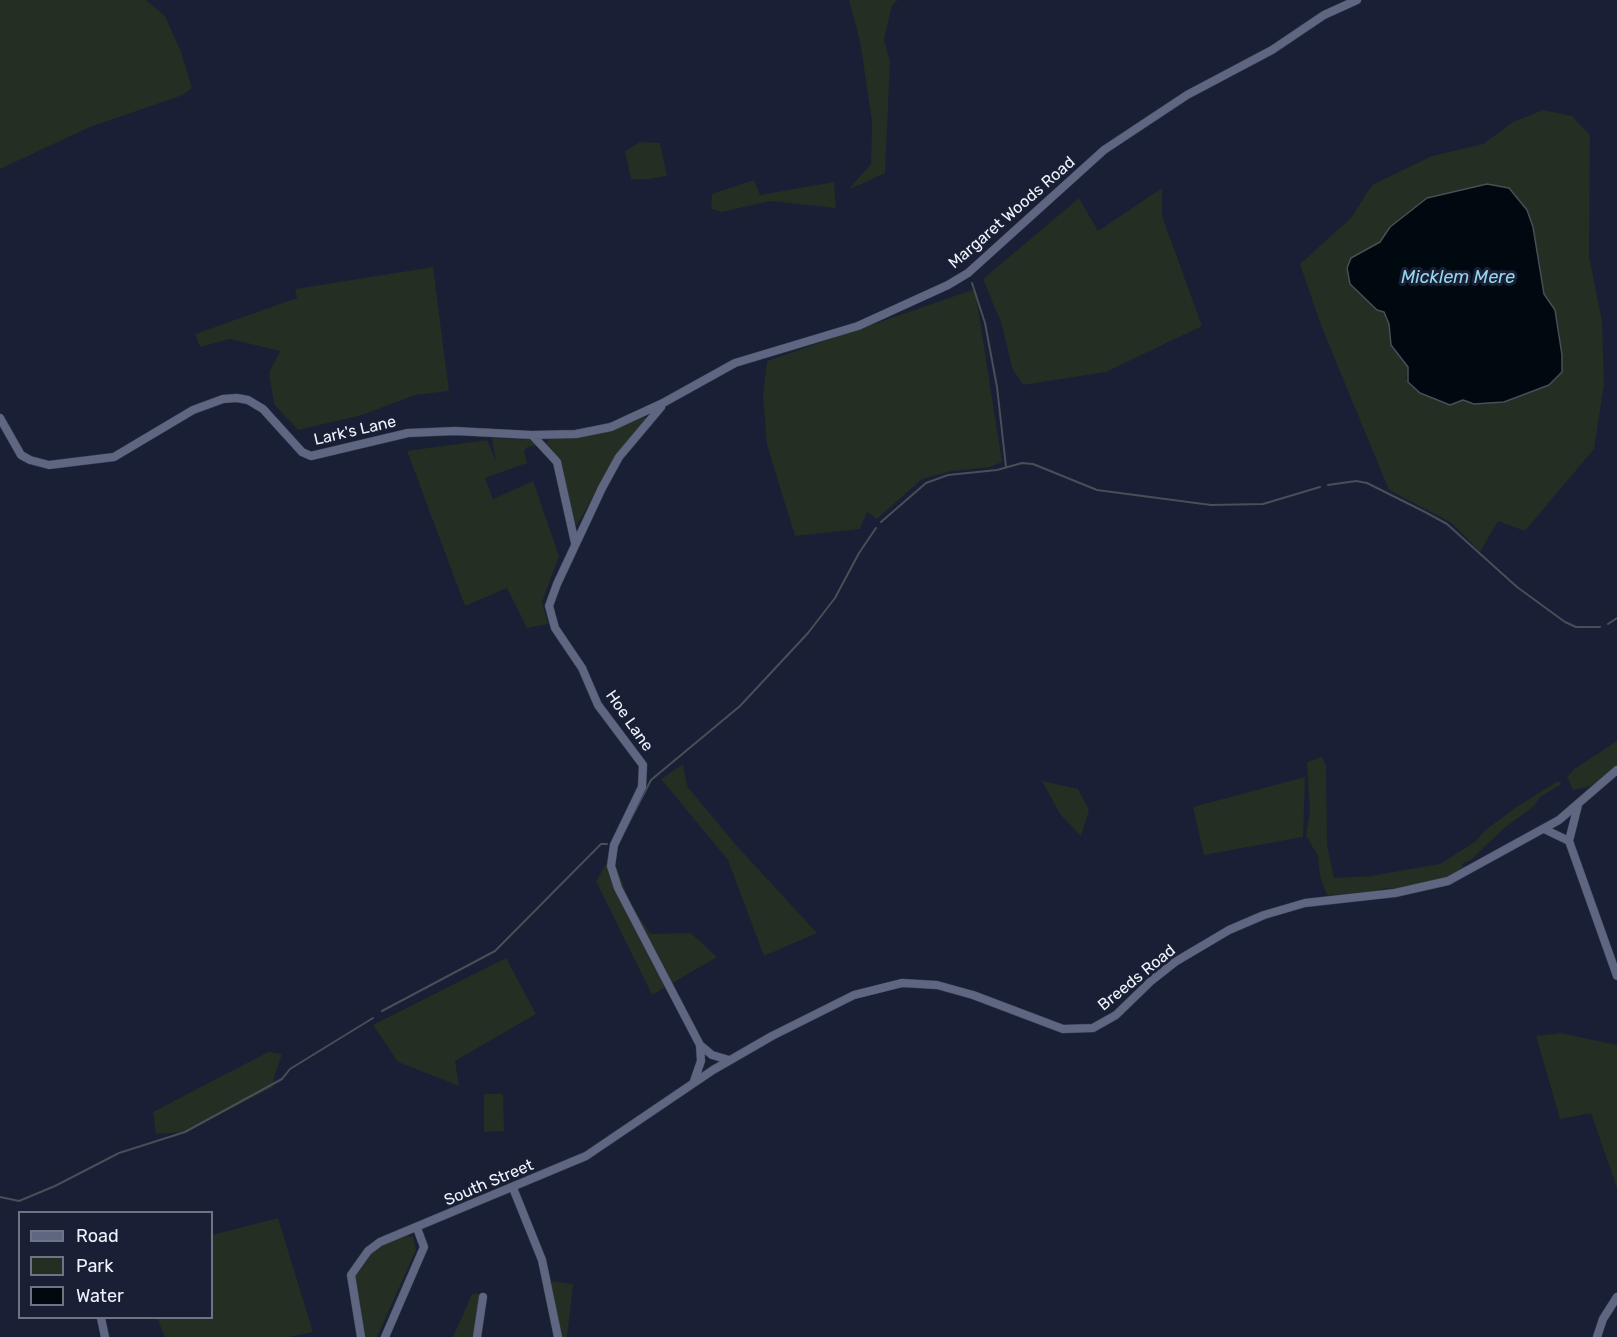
<!DOCTYPE html>
<style>
body{margin:0}
#map{position:relative;width:1617px;height:1337px;overflow:hidden;background:#191f35;font-family:Rubik,sans-serif}
canvas{display:block}
.legend{position:absolute;left:18px;top:1211px;width:195px;height:108px;box-sizing:border-box;background:#191f35;border:2px solid #6f7485;margin:0;padding:8px 10px;list-style:none;font-size:18px;color:#f0f3fc}
.legend li{display:flex;align-items:center;gap:12px;height:30px}
.legend b{width:30px;border:2px solid #6f7485}
</style>
<div id="map">
<canvas width="1617" height="1337"></canvas>
<ul class="legend">
<li><b style="height:8px;background:#5f6681"></b>Road</li>
<li><b style="height:16px;background:#242e22"></b>Park</li>
<li><b style="height:16px;background:#000910"></b>Water</li>
</ul>
</div>
<script>
const ctx = document.querySelector('canvas').getContext('2d');
ctx.lineJoin = 'round';
function paint(path, color) { ctx.fillStyle = color; ctx.fill(path, 'evenodd'); }
const toPath = rows => new Path2D(rows.map(r => 'M' + r).join(''));
function trace(path, color, width, dash) { ctx.strokeStyle = color; ctx.lineWidth = width; ctx.lineCap = dash ? 'butt' : 'round'; ctx.setLineDash(dash || []); ctx.stroke(path); }
function drawText(font, color, halo, rows, align = 'center') {
  ctx.font = font + ' Rubik,sans-serif'; ctx.lineWidth = 6; ctx.setLineDash([]); ctx.textBaseline = 'middle'; ctx.strokeStyle = halo; ctx.fillStyle = color; for (const [text, x, y, turn = 0] of rows) {
    ctx.save(); ctx.translate(x, y); ctx.rotate((+turn || 0) * Math.PI / 180); ctx.textAlign = isNaN(turn) ? turn : align; if (halo) ctx.strokeText(text, 0, 0); ctx.fillText(text, 0, 0); ctx.restore();
  }
}
const green = toPath([
 [0,0,146,0,165,16,181,52,192,88,183,95,90,127,0,169],
 [849,0,898,0,892,5,884,40,890,61,885,173,848,190,871,164,872,121,860,41],
 [1543,110,1572,116,1590,135,1589,256,1602,321,1604,385,1594,449,1525,531,1498,521,1480,552,1452,523,1389,490,1322,328,1300,264,1351,218,1372,185,1432,156,1483,144,1513,122],
 [1486,184,1501,188,1507,187,1536,246,1544,294,1555,310,1559,329,1562,373,1549,385,1504,402,1474,404,1463,400,1450,405,1420,393,1406,378,1408,367,1389,336,1389,324,1384,312,1350,284,1351,258,1380,242,1391,227,1427,198],
 [640,142,660,143,667,176,649,179,631,179,625,151],
 [754,180,760,195,834,182,836,208,770,201,722,212,711,209,712,194],
 [1162,188,1162,216,1202,326,1106,372,1023,385,1012,368,1002,325,983,279,1079,198,1098,231],
 [433,267,449,391,415,395,362,415,298,430,274,404,269,373,280,351,230,339,200,347,195,334,297,298,295,289],
 [975,289,1002,462,990,467,952,471,922,479,877,519,867,512,860,529,795,536,767,445,763,396,767,361],
 [645,417,646,420,605,475,577,525,573,523,560,461,546,444,549,439,598,434],
 [492,438,532,440,539,445,527,447,524,452,527,463,485,478,493,499,533,481,559,556,542,602,548,624,527,628,507,588,465,606,407,451,487,440,496,461],
 [1617,741,1617,766,1591,786,1573,790,1567,777,1574,769],
 [1322,757,1326,766,1327,845,1334,878,1370,876,1440,864,1476,841,1484,831,1515,808,1558,781,1562,784,1540,797,1534,806,1503,829,1471,860,1463,863,1462,867,1471,865,1454,877,1399,890,1387,888,1370,892,1327,895,1320,876,1318,856,1306,836,1310,810,1307,762],
 [683,764,687,786,736,845,817,933,764,956,728,860,661,779],
 [1305,777,1303,837,1204,855,1193,807],
 [1042,781,1078,789,1089,810,1081,836,1060,814],
 [612,854,629,901,650,934,691,933,717,957,652,995,596,881],
 [506,958,536,1014,455,1061,459,1086,398,1062,373,1025],
 [1561,1033,1617,1045,1617,1188,1591,1113,1560,1119,1536,1036],
 [268,1052,282,1054,274,1077,273,1087,185,1132,156,1134,153,1112],
 [484,1094,503,1094,504,1131,484,1132],
 [278,1218,313,1332,289,1337,165,1337,157,1318,212,1318,212,1235],
 [401,1235,413,1237,416,1250,377,1337,362,1337,354,1279,358,1268,367,1254],
 [551,1281,573,1284,567,1337,561,1337],
 [472,1294,481,1294,473,1337,453,1337]
]);
const water = toPath([
 [1487,184,1509,188,1527,210,1533,227,1544,294,1555,310,1562,355,1562,372,1549,385,1504,402,1474,404,1463,400,1450,405,1420,393,1408,382,1408,367,1391,345,1389,324,1384,312,1377,310,1350,284,1347,268,1351,258,1380,242,1390,227,1427,198,1487,184]
]);
const stream = toPath([
 [972,283,985,323,997,387,1006,467],
 [1328,485,1356,481,1367,483,1425,512,1447,524,1517,587,1565,622,1576,627,1600,627],
 [881,522,926,483,948,475,997,470,1022,463,1033,464,1097,490,1211,505,1263,504,1320,487],
 [1608,624,1617,618],
 [624,832,651,780,740,706,808,633,835,598,859,553,876,528],
 [382,1011,495,951,601,844,607,844],
 [0,1197,19,1201,55,1186,119,1153,185,1132,282,1079,290,1069,373,1018]
]);
const minor = toPath([
 [661,407,619,457,602,488,557,584,549,606,555,628,582,668,598,705,643,765,642,787,614,845,611,866,618,888,700,1045,712,1055,729,1060],
 [0,418,21,455,30,460,49,465,114,457,193,410,223,399,237,398,248,400,263,409,302,452,311,456,408,433,455,431,532,435,576,434,611,427,663,403,735,363,858,326,948,285,968,273,1104,150,1187,95,1272,50,1324,15,1357,0],
 [533,436,557,462,575,543],
 [1544,829,1569,841,1617,976],
 [1569,841,1578,805],
 [694,1081,701,1061,700,1045],
 [513,1188,542,1260,558,1337],
 [101,1318,105,1337],
 [361,1337,351,1275,368,1251,380,1242,586,1156,713,1070,772,1036,854,995,902,983,937,985,973,995,1063,1029,1093,1028,1116,1015,1151,981,1175,962,1229,930,1264,915,1305,903,1395,893,1448,881,1559,820,1617,770],
 [385,1337,424,1247,417,1228],
 [477,1337,483,1297],
 [1597,1337,1603,1319,1617,1297]
]);
const streetNames = [
 ["Margaret Woods Road",1012,213,-41],
 ["Lark's Lane",355,431,-13],
 ["Hoe Lane",629,721,55],
 ["Breeds Road",1137,978,-39],
 ["South Street",489,1183,-23]
];
const waterNames = [
 ["Micklem Mere",1458,278]
];
paint(green, '#242e22');
paint(water, '#000910');
trace(water, '#484f57', 1.5);
trace(stream, '#484f57', 2);
trace(minor, '#393c4d', 9);
trace(minor, '#5f6681', 8);
drawText('16px', '#f0f3fc', '#191f35', streetNames);
drawText('italic 18px', '#96d7ed', '#191f35', waterNames);
</script>
